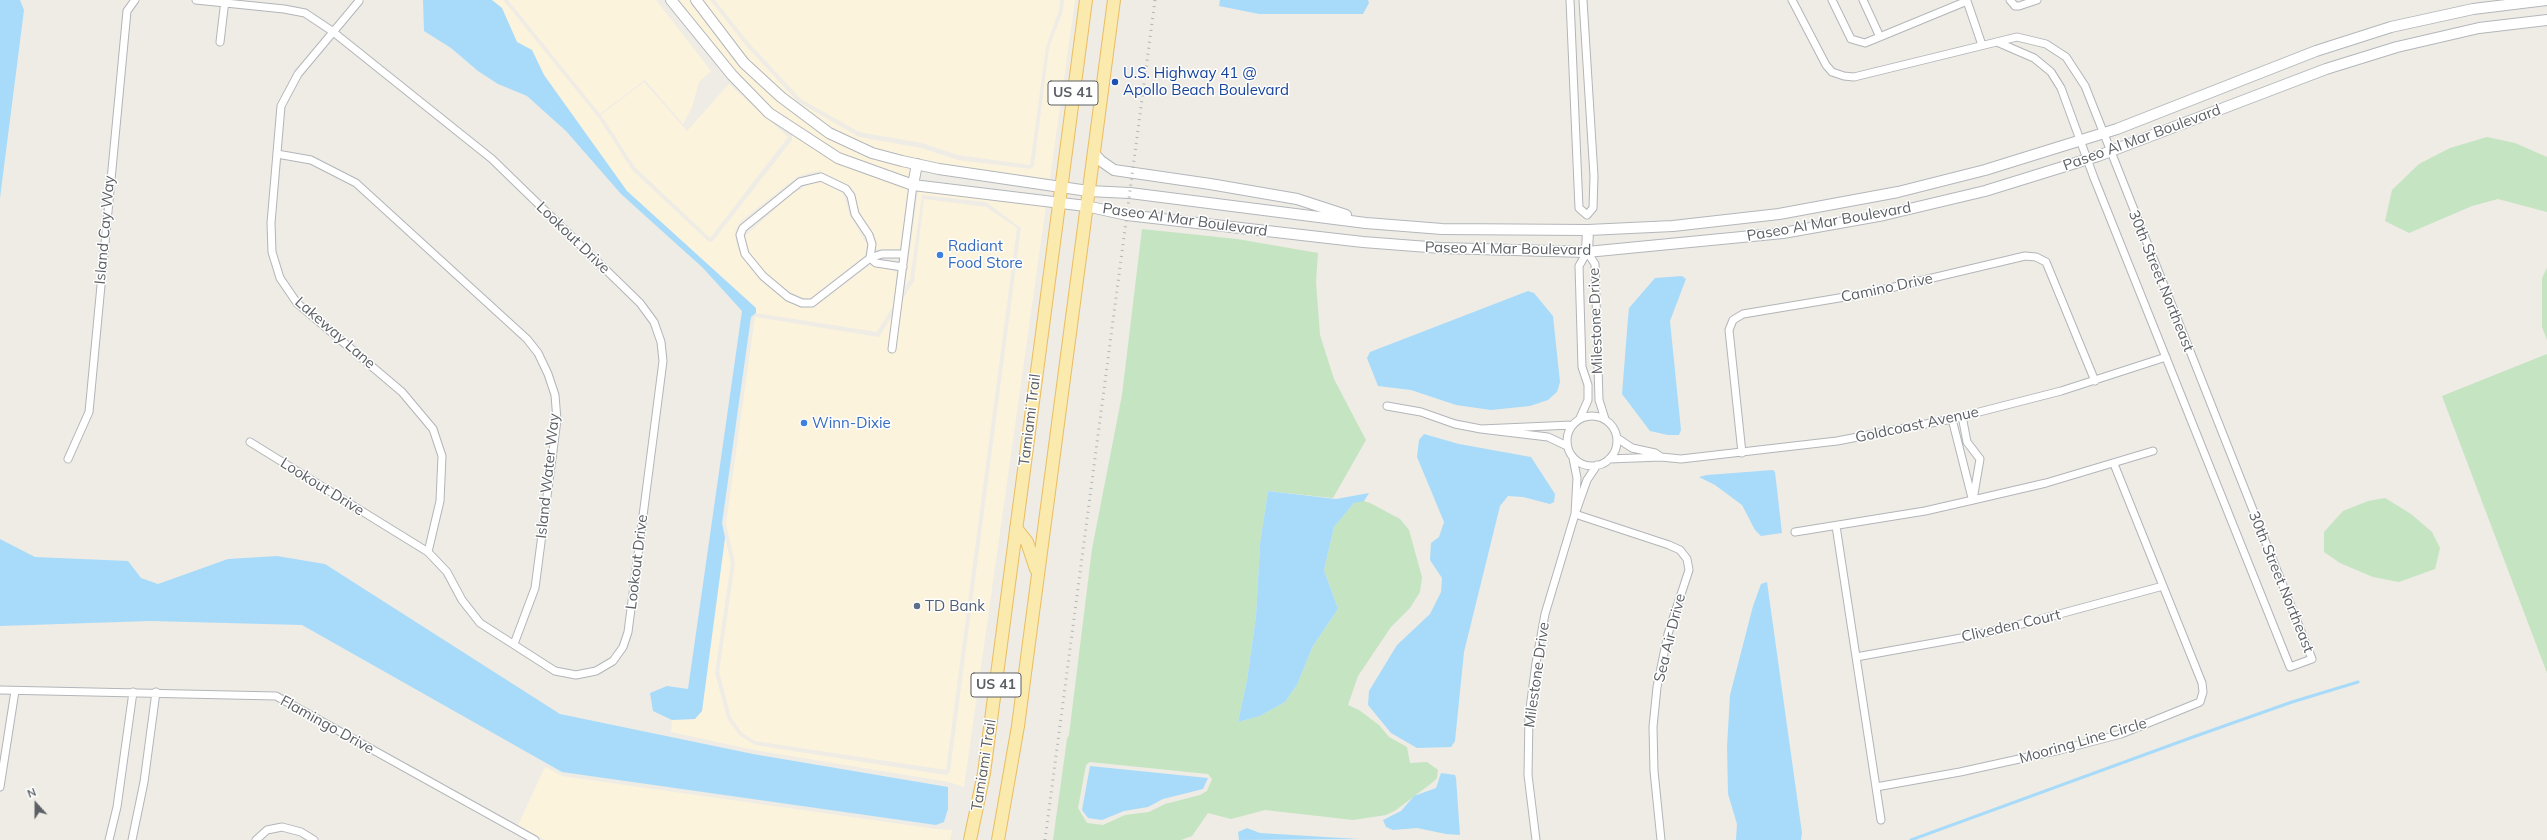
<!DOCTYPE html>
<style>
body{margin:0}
#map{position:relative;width:2547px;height:840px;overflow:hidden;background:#eeece5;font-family:Mulish,sans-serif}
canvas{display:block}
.north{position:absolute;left:16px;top:784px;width:40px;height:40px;-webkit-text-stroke:3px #fff;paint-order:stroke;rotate:339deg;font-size:11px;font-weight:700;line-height:16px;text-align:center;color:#5c6064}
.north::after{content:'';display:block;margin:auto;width:14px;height:18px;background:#5c6064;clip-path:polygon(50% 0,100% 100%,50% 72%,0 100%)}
</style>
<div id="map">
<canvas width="2547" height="840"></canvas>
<div class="north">N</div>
</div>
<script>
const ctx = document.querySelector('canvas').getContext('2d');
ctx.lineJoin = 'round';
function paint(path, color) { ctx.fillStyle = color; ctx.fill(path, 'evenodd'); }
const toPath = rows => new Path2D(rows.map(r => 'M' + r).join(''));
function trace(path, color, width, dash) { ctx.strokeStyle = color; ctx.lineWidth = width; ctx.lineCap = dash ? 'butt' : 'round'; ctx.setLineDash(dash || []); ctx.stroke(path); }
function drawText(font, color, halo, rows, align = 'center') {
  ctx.font = font + ' Mulish,sans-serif'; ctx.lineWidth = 3; ctx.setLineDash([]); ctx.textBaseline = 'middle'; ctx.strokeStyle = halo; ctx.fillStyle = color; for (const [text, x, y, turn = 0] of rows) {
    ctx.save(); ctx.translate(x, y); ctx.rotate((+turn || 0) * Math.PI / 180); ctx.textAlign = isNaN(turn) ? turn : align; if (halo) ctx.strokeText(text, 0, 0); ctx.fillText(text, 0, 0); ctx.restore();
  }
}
const commercial = toPath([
 [492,0,503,0,598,117,632,170,709,242,713,241,792,140,792,135,837,163,908,189,900,249,876,249,873,233,859,211,855,193,850,186,820,171,808,173,797,177,741,221,735,231,737,246,741,256,759,280,786,301,801,308,815,307,870,265,897,272,893,306,877,332,756,313,756,308,627,191,544,75,532,50,517,42,502,8],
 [508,0,656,0,711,71,699,82,692,107,683,124,645,80,600,114],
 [678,0,690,0,741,66,774,98,827,138,872,158,911,168,910,178,840,153,771,108,736,72],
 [702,0,710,0,747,47,798,102,859,137,921,148,958,160,1030,169,1034,166,1049,48,1063,11,1064,0,1075,0,1050,179,940,164,902,155,874,148,831,128,780,90,748,59],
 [715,0,1060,0,1059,10,1046,47,1030,165,958,155,922,143,859,132,801,99,749,43],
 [644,82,687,131,729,84,788,137,710,238,635,167,601,115],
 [820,182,843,193,850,216,867,244,865,255,862,258,810,298,803,298,790,292,766,273,749,251,745,236,792,194,811,183],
 [918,191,1046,206,964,787,949,782,754,750,671,732,672,720,695,719,702,710,725,538,731,563,715,673,727,718,739,735,755,745,946,775,950,772,1021,228,986,202,922,195,910,279,905,286],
 [924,199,986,207,1017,228,946,770,755,741,742,733,731,717,719,672,735,563,726,524,755,317,879,337,914,281],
 [545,767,562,776,936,829,952,830,950,840,545,840,518,825]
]);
const green = toPath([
 [2487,137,2515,143,2547,157,2547,212,2498,199,2472,206,2409,233,2385,221,2392,190,2419,164,2450,148],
 [1142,229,1237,239,1318,253,1316,282,1320,335,1334,379,1366,440,1333,498,1268,491,1260,544,1256,616,1247,680,1238,722,1260,716,1285,702,1297,685,1313,646,1338,609,1324,570,1334,527,1338,522,1354,503,1360,500,1370,503,1400,519,1409,530,1422,577,1420,592,1410,608,1391,627,1358,676,1348,705,1359,710,1379,725,1389,737,1407,747,1410,763,1427,762,1438,770,1437,778,1433,782,1396,810,1386,815,1353,820,1265,810,1231,819,1208,813,1192,836,1181,840,1053,840,1067,739,1069,735,1092,549,1122,395],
 [1090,762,1208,774,1212,779,1207,791,1200,795,1165,804,1149,812,1125,815,1103,825,1087,823,1078,808,1086,765],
 [2547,268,2547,340,2542,327,2542,278],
 [2547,354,2547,673,2442,396],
 [2385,498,2411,514,2432,532,2440,548,2435,569,2399,582,2373,577,2340,563,2324,552,2324,532,2343,511,2368,501]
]);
const water = toPath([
 [0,0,20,0,24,10,0,198],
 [423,0,492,0,502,8,517,42,532,50,544,75,627,191,756,308,756,313,751,317,722,523,725,538,702,711,695,719,672,720,653,711,650,693,667,686,688,689,742,311,703,268,621,194,566,131,527,96,498,84,478,71,451,48,424,31],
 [1220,0,1368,0,1369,3,1363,14,1259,14,1219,6],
 [1682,276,1686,279,1670,321,1681,430,1679,435,1668,435,1650,431,1622,394,1628,318,1629,308,1655,278],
 [1528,291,1534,293,1553,316,1560,382,1557,392,1548,400,1530,406,1491,410,1456,405,1411,390,1378,386,1367,358,1370,352],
 [1424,434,1459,444,1531,457,1555,494,1554,502,1550,504,1523,497,1508,496,1500,506,1464,652,1455,741,1451,747,1417,748,1391,733,1368,705,1369,691,1397,645,1430,614,1441,592,1442,578,1430,560,1431,543,1439,537,1444,522,1417,457,1419,440],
 [1773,470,1775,472,1782,533,1761,536,1755,530,1742,505,1715,485,1699,477,1707,475],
 [1268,491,1336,499,1369,493,1364,501,1354,503,1334,527,1324,570,1338,609,1313,646,1297,685,1285,702,1260,716,1238,722,1247,680,1256,616,1260,544],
 [0,539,35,557,128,561,141,578,158,584,228,559,277,556,325,564,560,714,753,754,948,787,948,809,944,822,936,825,562,772,302,625,150,621,0,626],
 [1767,582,1802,833,1801,840,1736,840,1737,824,1728,794,1727,746,1730,695,1753,606,1761,584],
 [1090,766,1208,778,1203,789,1163,799,1148,807,1124,811,1102,820,1088,818,1082,810],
 [1441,773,1455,775,1456,778,1460,835,1446,834,1417,828,1393,830,1386,827,1383,820,1401,811,1414,796,1436,788],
 [1247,828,1260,833,1359,839,1239,840,1238,832]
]);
const stream = toPath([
 [1911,840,2193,737,2292,702,2358,682]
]);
const street = toPath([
 [196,0,284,9,305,13,332,31,492,159,640,303,654,322,661,342,663,361,628,632,623,647,613,661,596,671,576,675,555,671,480,623,462,600,447,572,428,552,250,442],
 [1570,0,1579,208,1587,215,1593,208,1594,176,1583,0],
 [1792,0,1826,65,1832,72,1844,76,1854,77,2017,37,2046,44,2066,57,2085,86,2312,659,2290,667,2094,178,2061,88,2051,72,2034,58,1997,42],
 [1832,0,1851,39,1865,43,1967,1,1982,45],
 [1863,0,1880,37],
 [2010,0,2015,6,2019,6,2037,0],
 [359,1,298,74,281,106,271,223,272,252,280,278,297,303,402,392,433,429,442,456,440,501,428,552],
 [220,42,225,0],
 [277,154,311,160,356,183,527,339,538,353,548,374,555,395,557,420,535,588,514,644],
 [821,177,846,189,851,196,855,214,869,235,872,244,870,258,865,262,812,303,802,303,788,297,763,276,745,254,740,235,743,228,800,182,821,177],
 [903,267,876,263,870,258,882,254,904,254],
 [892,349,913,185],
 [1387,406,1421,412,1455,424,1481,429],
 '1567 441a25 25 0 1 1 50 0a25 25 0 1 1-50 0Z',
 [1962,416,1967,442,1980,459,1973,500],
 [1580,418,1588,400,1588,385,1582,367,1579,266,1587,252,1595,264,1599,400,1605,419],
 [1952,419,1972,498],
 [1567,446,1548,437,1481,429,1572,425],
 [1742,453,1729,330,1733,320,1743,314,1869,293,2025,256,2036,257,2046,262,2095,381],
 [1661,457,1681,459,1837,441,1952,419,2061,391,2166,357],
 [1573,458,1577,478,1575,514,1587,480,1597,465],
 [68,459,89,412,127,11,135,0],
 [1609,459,1661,457,1655,453,1632,448,1617,438],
 [1836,526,1881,820],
 [1795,532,1925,511,1973,500,2046,483,2153,451],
 [1856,657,1967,637,2030,622,2163,586],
 [0,690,276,696,535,840],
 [0,787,15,691],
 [1876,787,1960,772,2060,750,2121,734,2200,702,2203,692,2202,683,2114,464],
 [109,840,117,807,133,692],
 [132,840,144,782,156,692],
 [256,840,267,830,282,827,301,832,314,840],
 [1536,840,1528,775,1529,716,1536,663,1545,614,1575,514,1669,545,1680,550,1687,559,1689,570,1668,634,1657,687,1653,727,1654,771,1661,840]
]);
const secondary = toPath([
 [671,0,732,75,769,113,838,158,913,185,1086,206,1127,215,1363,242,1441,248,1587,252,1783,233,1884,215,1985,191,2098,156,2326,69,2397,47,2479,28,2547,20],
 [696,0,744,63,781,97,829,133,872,153,902,161,939,169,1088,191,1130,193,1366,223,1442,229,1588,230,1673,226,1779,214,1898,192,1985,170,2117,129,2316,51,2391,27,2473,9,2547,0],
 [1093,152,1101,161,1114,170,1210,184,1297,199,1346,215],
 [913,185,917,164],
 [1587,252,1588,230]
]);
const primary = toPath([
 [1016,528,1027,542,1036,569],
 [970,840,984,773,1086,0],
 [998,840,1018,726,1114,0]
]);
const rail = toPath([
 [1045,840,1155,0]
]);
const markers = [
 [1115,82,4,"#1a4fb4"],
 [940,255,4,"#3f7fe0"],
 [804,423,4,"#3f7fe0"],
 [917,606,4,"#5c6f8a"]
];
const shields = [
 [1073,93,50],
 [996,685,50]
];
const shieldNames = [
 ["US 41",1073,93],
 ["US 41",996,685]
];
const transitNames = [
 ["U.S. Highway 41 @",1123,73],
 ["Apollo Beach Boulevard",1123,90]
];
const streetNames = [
 ["Paseo Al Mar Boulevard",2142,138,-20],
 ["Paseo Al Mar Boulevard",1185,220,8],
 ["Paseo Al Mar Boulevard",1829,222,-10],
 ["Island Cay Way",105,230,-85],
 ["Lookout Drive",573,238,44],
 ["Paseo Al Mar Boulevard",1508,249,1],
 ["30th Street Northeast",2161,281,68],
 ["Camino Drive",1887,288,-12],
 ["Milestone Drive",1596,321,-92],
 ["Lakeway Lane",335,333,41],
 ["Tamiami Trail",1030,420,-83],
 ["Goldcoast Avenue",1917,425,-12],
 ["Island Water Way",548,476,-84],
 ["Lookout Drive",322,487,32],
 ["Lookout Drive",637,562,-83],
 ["30th Street Northeast",2281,582,68],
 ["Cliveden Court",2011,626,-13],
 ["Sea Air Drive",1670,638,-76],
 ["Milestone Drive",1537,675,-82],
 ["Flamingo Drive",327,725,29],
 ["Mooring Line Circle",2083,741,-16],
 ["Tamiami Trail",984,765,-81]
];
const shopNames = [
 ["Radiant",948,246],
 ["Food Store",948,263],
 ["Winn-Dixie",812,423]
];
const serviceNames = [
 ["TD Bank",925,606]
];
paint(commercial, '#fcf3dc');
paint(green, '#c4e4c2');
paint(water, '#a8dbfa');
trace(stream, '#a8dbfa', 3);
trace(street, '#b2b5b9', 9);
trace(secondary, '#b3b7bb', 12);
trace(primary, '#eabd62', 14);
trace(street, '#fff', 7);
trace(secondary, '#fff', 10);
trace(primary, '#fbeaad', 12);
trace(rail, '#b3b4b4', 3, [1, 5]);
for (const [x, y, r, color] of markers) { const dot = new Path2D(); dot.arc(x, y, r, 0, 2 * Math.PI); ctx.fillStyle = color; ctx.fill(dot); trace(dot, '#fff', 1.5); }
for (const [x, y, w] of shields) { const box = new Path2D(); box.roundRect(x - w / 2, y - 12, w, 24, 3); ctx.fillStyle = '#fff'; ctx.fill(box); trace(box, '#5c6064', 1); }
drawText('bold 14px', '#5c6064', null, shieldNames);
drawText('15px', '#164399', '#fff', transitNames, 'left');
drawText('15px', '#5c6064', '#fff', streetNames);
drawText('15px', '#366cbe', '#fff', shopNames, 'left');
drawText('15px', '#4e5e75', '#fff', serviceNames, 'left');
</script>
